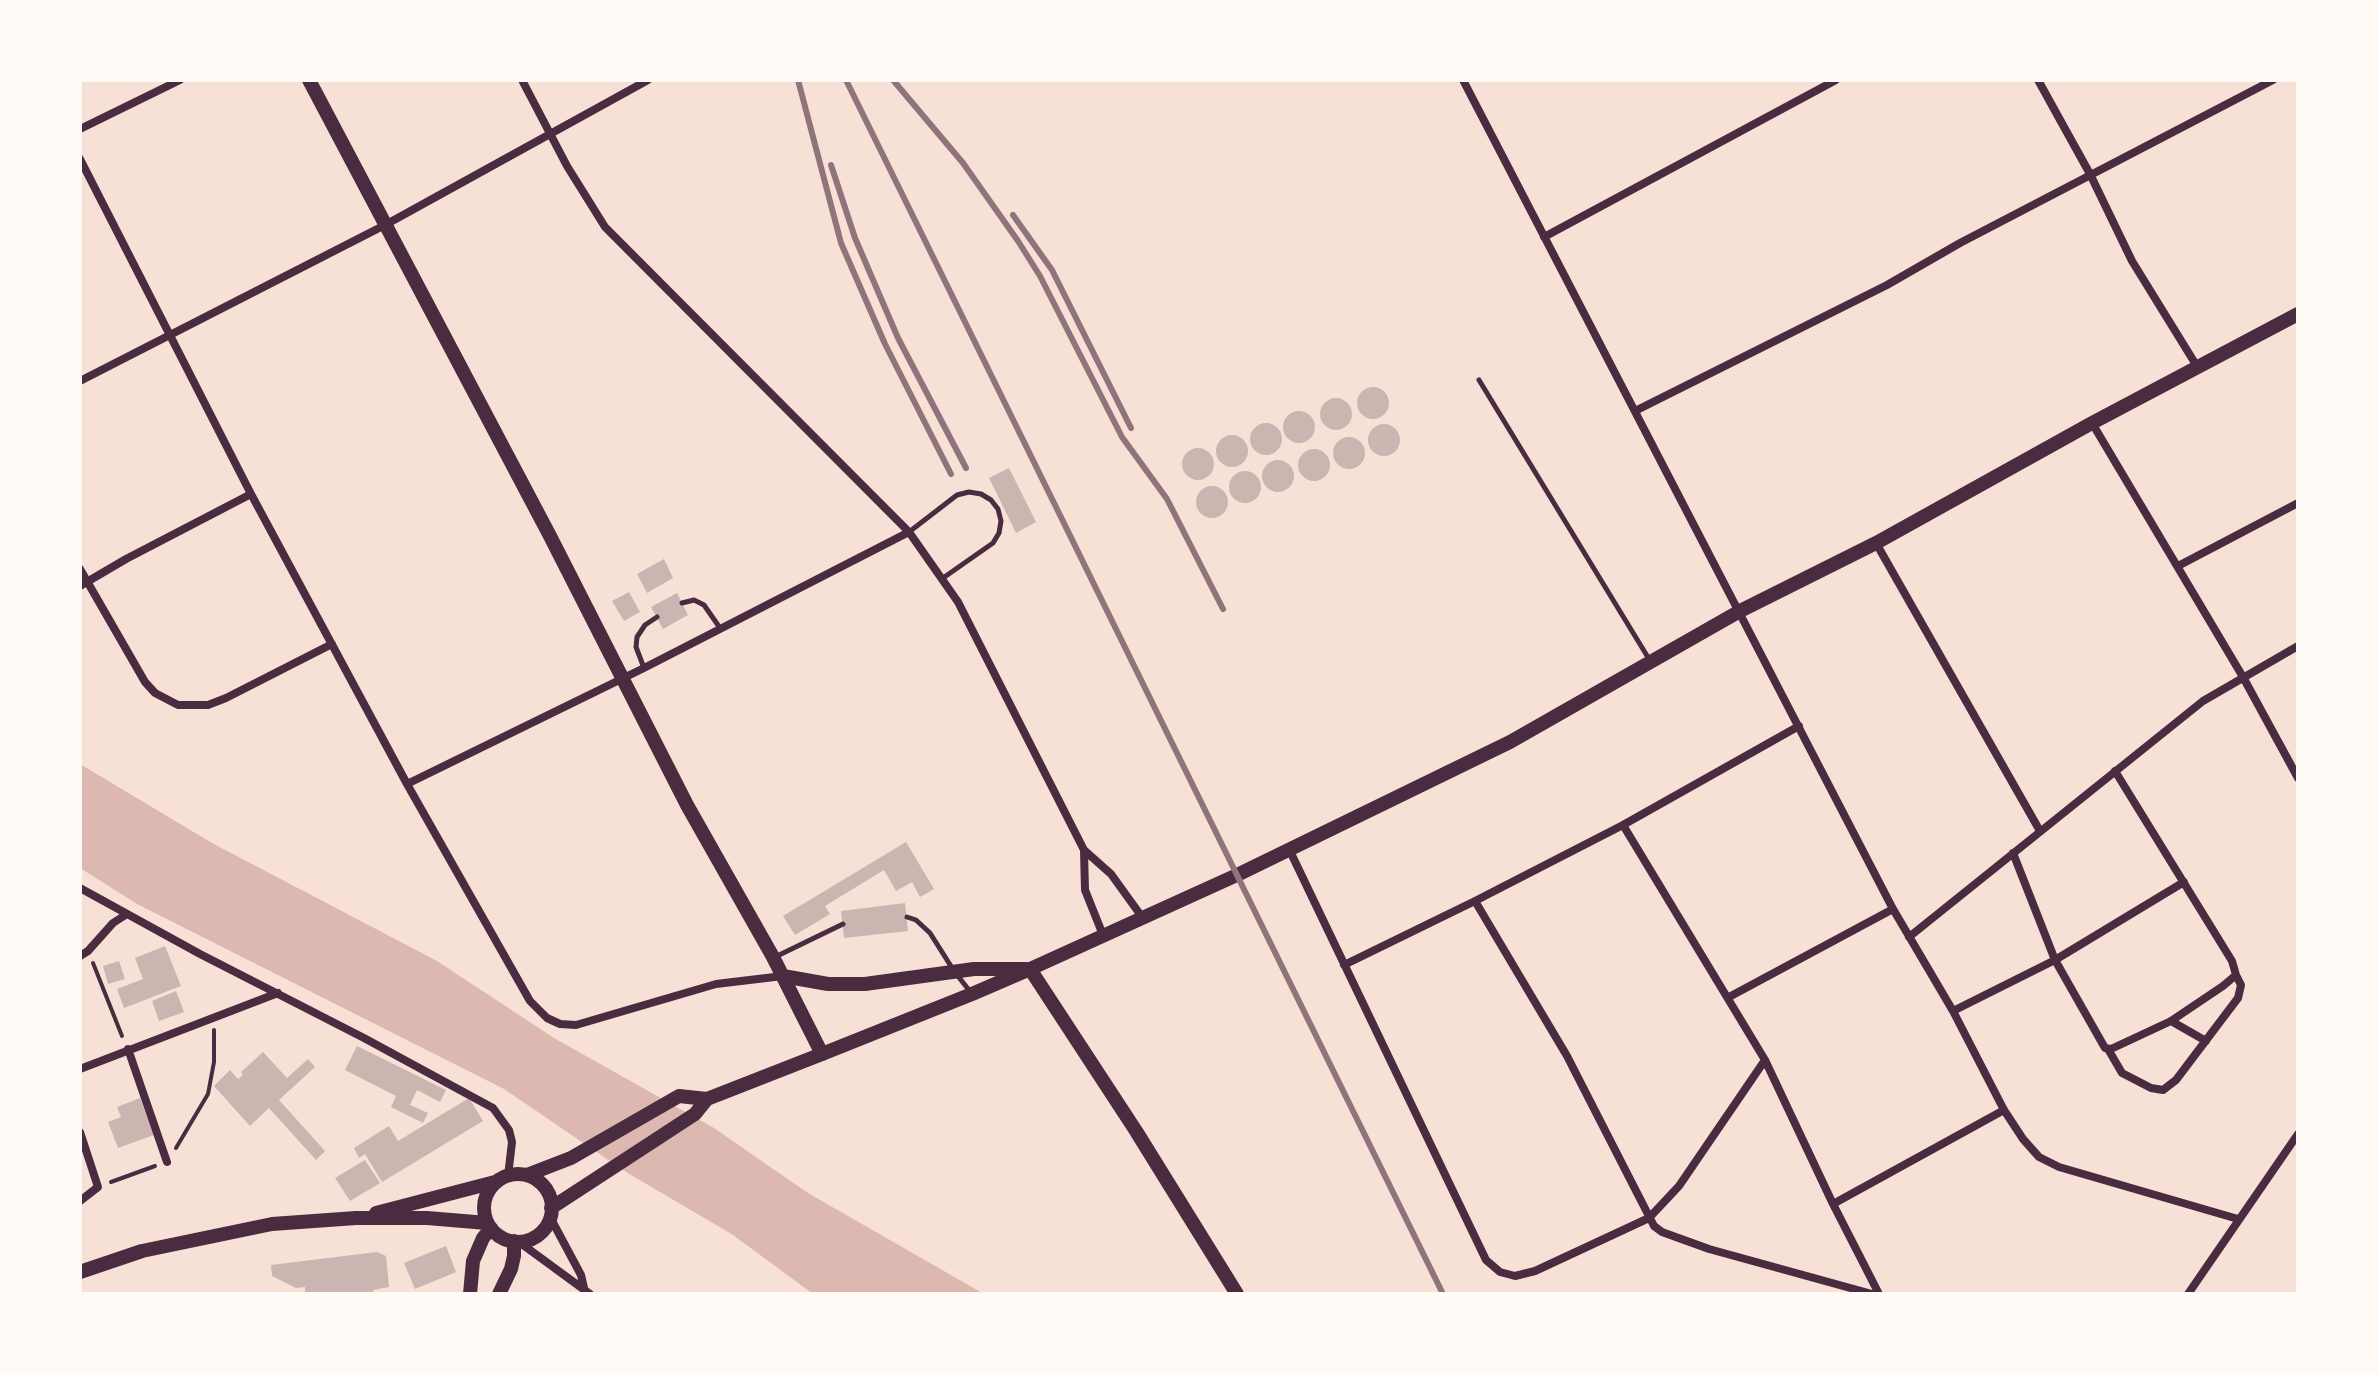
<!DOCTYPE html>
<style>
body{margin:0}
#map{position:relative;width:2378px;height:1374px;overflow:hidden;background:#f7e1d7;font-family:Raleway,sans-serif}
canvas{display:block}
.frame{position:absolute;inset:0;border:82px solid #fffaf5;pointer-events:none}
</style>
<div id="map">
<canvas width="2378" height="1374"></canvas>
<div class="frame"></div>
</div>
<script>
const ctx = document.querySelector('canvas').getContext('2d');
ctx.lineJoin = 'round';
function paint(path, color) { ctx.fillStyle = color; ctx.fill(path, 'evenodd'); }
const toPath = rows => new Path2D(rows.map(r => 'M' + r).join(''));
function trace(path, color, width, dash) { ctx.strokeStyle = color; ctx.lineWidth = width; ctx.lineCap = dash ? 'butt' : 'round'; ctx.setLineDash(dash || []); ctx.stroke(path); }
const water = toPath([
 [80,764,212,843,437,961,554,1038,714,1128,808,1193,984,1294,813,1294,733,1235,626,1172,504,1089,137,904,80,868]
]);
const building = toPath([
 '1357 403a16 16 0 1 1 32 0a16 16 0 1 1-32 0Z',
 '1320 414a16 16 0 1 1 32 0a16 16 0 1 1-32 0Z',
 '1283 427a16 16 0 1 1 32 0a16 16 0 1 1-32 0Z',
 '1250 439a16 16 0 1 1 32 0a16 16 0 1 1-32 0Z',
 '1368 440a16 16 0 1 1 32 0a16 16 0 1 1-32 0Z',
 '1216 451a16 16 0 1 1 32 0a16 16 0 1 1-32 0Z',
 '1333 453a16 16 0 1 1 32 0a16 16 0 1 1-32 0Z',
 '1182 464a16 16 0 1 1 32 0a16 16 0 1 1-32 0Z',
 '1298 465a16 16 0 1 1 32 0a16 16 0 1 1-32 0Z',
 '1262 476a16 16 0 1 1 32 0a16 16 0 1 1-32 0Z',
 [1009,468,1036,522,1016,533,989,478],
 '1229 487a16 16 0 1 1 32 0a16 16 0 1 1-32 0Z',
 '1196 502a16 16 0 1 1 32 0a16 16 0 1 1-32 0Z',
 [664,559,673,578,647,593,637,574],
 [629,592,640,612,624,621,612,601],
 [677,593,688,615,663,629,651,607],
 [906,842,934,889,920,897,912,882,896,891,884,870,825,906,830,914,795,935,783,916],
 [905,903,908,931,844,938,841,911],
 [165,946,181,986,124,1008,117,989,143,979,135,958],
 [119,961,125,979,108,984,103,966],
 [176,991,184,1012,159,1021,152,1001],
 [357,1046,446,1090,440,1102,417,1090,410,1105,428,1113,423,1123,391,1107,396,1096,345,1070],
 [263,1052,287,1078,308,1059,315,1067,279,1100,325,1151,316,1160,269,1108,250,1126,214,1086,230,1070,238,1079,243,1075,241,1072],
 [140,1098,154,1135,118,1148,108,1122,121,1117,117,1107],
 [469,1098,483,1121,382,1182,365,1154,359,1158,354,1148,389,1126,398,1141],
 [365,1160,380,1183,350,1201,335,1178],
 [446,1246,456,1272,415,1289,404,1263],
 [377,1252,386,1256,389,1287,373,1290,373,1294,310,1294,305,1292,305,1287,296,1288,272,1276,271,1265]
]);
const path = toPath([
 [93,963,122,1036],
 [176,1148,208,1094,214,1062,214,1030],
 [111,1182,155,1166]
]);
const service = toPath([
 [1479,380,1649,659],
 [909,532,957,495,969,492,981,494,991,500,998,509,1001,521,999,533,993,543,943,578],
 [682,603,694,600,704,605,720,628],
 [644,668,636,647,637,637,645,625,657,617],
 [907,917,916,920,930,933,954,971,972,994],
 [775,957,843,924]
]);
const minor = toPath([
 [522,80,567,166,605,227,909,532,958,602,1084,850,1111,874,1142,917],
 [1463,80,1893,909,1953,1011,2004,1110,2023,1139,2039,1157,2059,1167,2238,1219],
 [2038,80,2090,174,2132,261,2198,368],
 [80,129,180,80],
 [80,159,251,494,407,784,530,1001,547,1018,560,1024,576,1025,716,984,783,976],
 [1544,237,1836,80],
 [80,381,385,225,648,80],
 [1635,411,1887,285,1960,243,2273,80],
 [2092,423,2243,677,2298,778],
 [1876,543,2040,831],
 [2178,566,2298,503],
 [80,569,145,682,155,693,178,705,208,705,226,698,332,644],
 [80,586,126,559,251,494],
 [407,784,644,668,909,532],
 [1623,825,1765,1060,1833,1204,1879,1294],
 [1289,849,1486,1260,1500,1272,1515,1276,1535,1271,1649,1218,1679,1186,1765,1060],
 [1084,850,1085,890,1103,935],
 [2013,853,2055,960,2105,1048,2111,1049,2171,1021,2223,986,2236,975,2232,961,2115,771],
 [80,888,200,954,364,1038,493,1108,509,1130,512,1142,508,1176],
 [1475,901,1567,1056,1654,1226,1662,1232,1709,1249,1872,1294],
 [1909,937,2203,701,2298,646],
 [80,956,88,951,113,923,127,914],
 [1344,965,1475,901,1623,825,1799,726],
 [1729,997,1893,909],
 [1953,1011,2055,960,2184,882],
 [2171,1021,2206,1041],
 [128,1049,167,1162],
 [2108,1049,2122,1073,2151,1088,2163,1090,2176,1080,2238,998,2241,985,2236,975],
 [80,1069,278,993],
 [80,1132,98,1187,80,1201],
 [1833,1204,2004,1110],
 [550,1217,581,1275,584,1288],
 [519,1242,590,1294],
 [2188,1294,2298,1134]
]);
const secondary = toPath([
 [1030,969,1237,875,1510,742,1740,611,1876,543,2092,423,2298,314],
 '484 1208a34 34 0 1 1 68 0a34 34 0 1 1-68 0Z',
 [527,1175,571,1158,679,1096,707,1099,822,1054],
 [551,1208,695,1114,707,1099],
 [376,1213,495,1182],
 [80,1272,142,1251,272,1224,356,1218,427,1218,487,1223],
 [470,1294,473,1261,483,1238,491,1228],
 [499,1294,511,1269,514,1256,514,1241]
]);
const primary = toPath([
 [309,80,550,536,687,805,773,957,822,1054,972,994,1030,969],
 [1030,969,1136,1131,1237,1294],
 [783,976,828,984,865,984,974,969,1026,969]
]);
const rail = toPath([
 [798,80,841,243,885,344,951,474],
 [846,80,1443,1294],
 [893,80,963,163,1018,241,1040,276,1122,437,1167,499,1223,609],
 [831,165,855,238,898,338,966,468],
 [1013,215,1052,270,1131,428]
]);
paint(water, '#dcb8b0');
paint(building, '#ccb4b1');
trace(path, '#4a2c40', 4);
trace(service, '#4a2c40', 5);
trace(minor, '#4a2c40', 8);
trace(secondary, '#4a2c40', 14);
trace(primary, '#4a2c40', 14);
trace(rail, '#8f747c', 6);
</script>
